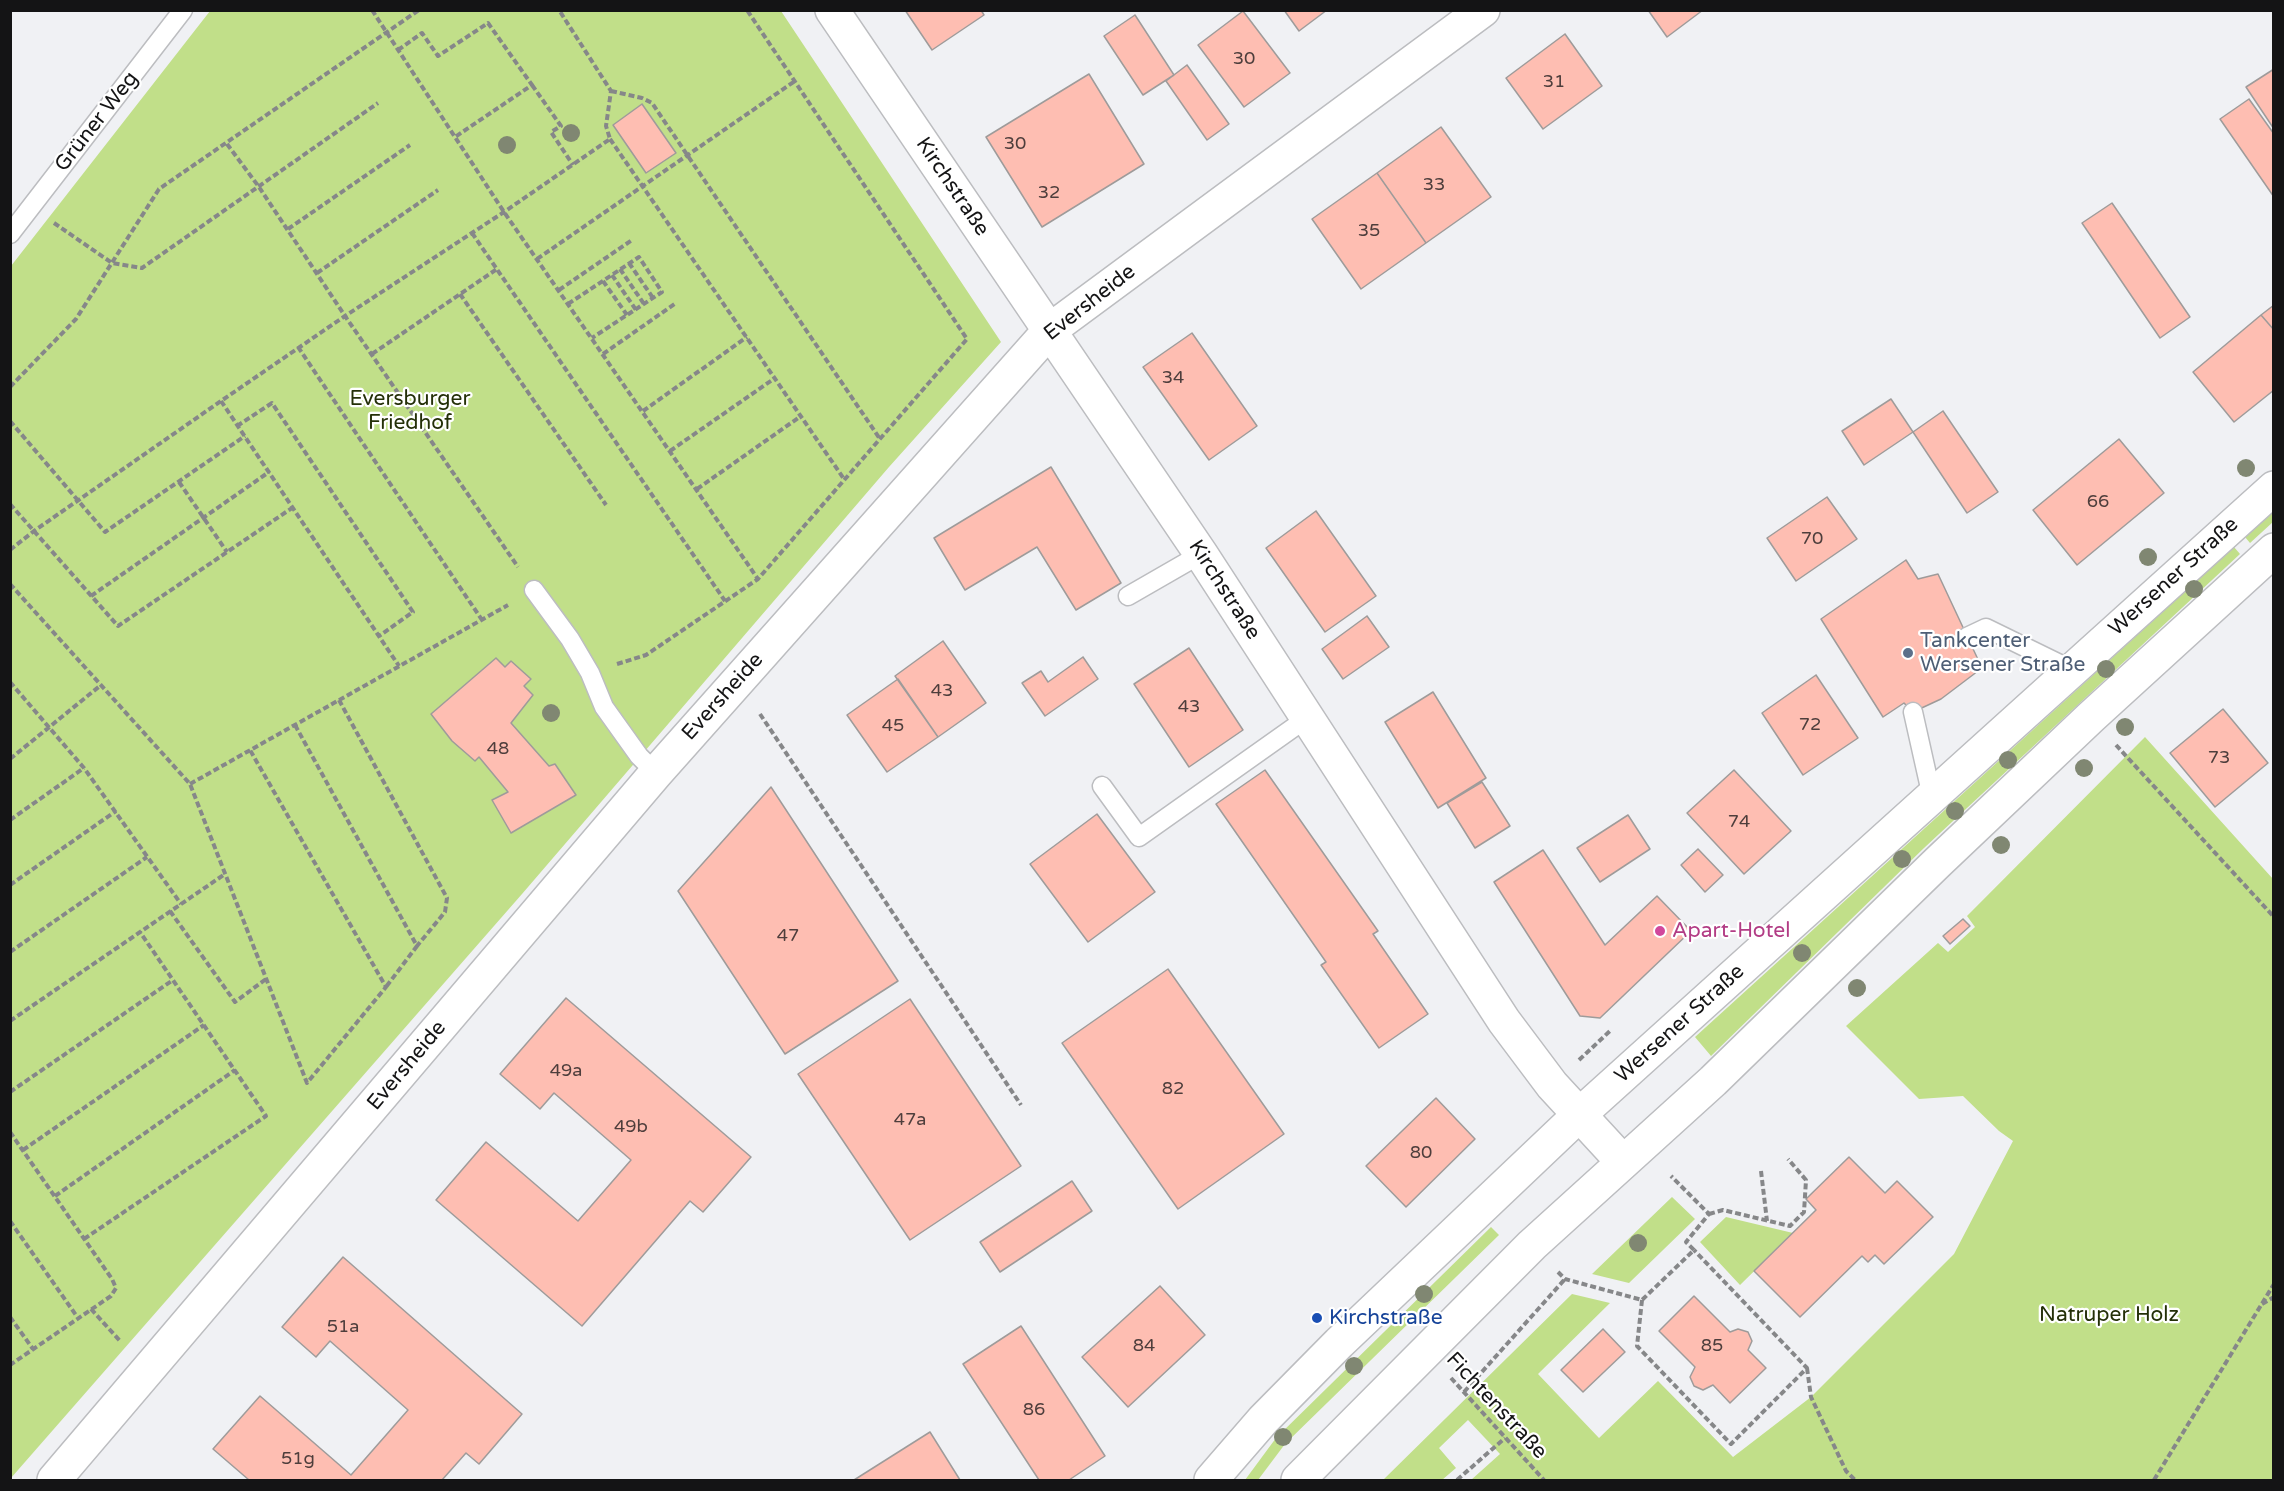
<!DOCTYPE html>
<meta charset="utf-8">
<style>
body{margin:0}
#map{position:relative;width:2284px;height:1491px;overflow:hidden;background:#f0f1f4;font-family:"Varela Round",sans-serif}
canvas{display:block}
.frame{position:absolute;inset:0;border:12px solid #141415;pointer-events:none}
</style>
<div id="map">
<canvas width="2284" height="1491"></canvas>
<div class="frame"></div>
</div>
<script>
const ctx = document.querySelector('canvas').getContext('2d');
ctx.lineJoin = 'round';
function paint(path, color) { ctx.fillStyle = color; ctx.fill(path, 'evenodd'); }
const toPath = rows => new Path2D(rows.map(r => 'M' + r).join(''));
function trace(path, color, width, dash) { ctx.strokeStyle = color; ctx.lineWidth = width; ctx.lineCap = dash ? 'butt' : 'round'; ctx.setLineDash(dash || []); ctx.stroke(path); }
function drawText(font, color, halo, rows, align = 'center') {
  ctx.font = font + ' "Varela Round",sans-serif'; ctx.lineWidth = 4.5; ctx.setLineDash([]); ctx.textBaseline = 'middle'; ctx.strokeStyle = halo; ctx.fillStyle = color; for (const [text, x, y, turn = 0] of rows) {
    ctx.save(); ctx.translate(x, y); ctx.rotate((+turn || 0) * Math.PI / 180); ctx.textAlign = isNaN(turn) ? turn : align; if (halo) ctx.strokeText(text, 0, 0); ctx.fillText(text, 0, 0); ctx.restore();
  }
}
const green = toPath([
 [210,11,781,11,1001,342,889,467,522,894,11,1478,11,266],
 [2273,512,2273,522,2250,543,2245,537],
 [2234,547,2240,554,1924,848,1711,1056,1695,1037],
 [2145,737,2273,879,2273,1480,1471,1480,1500,1454,1468,1420,1439,1448,1456,1468,1442,1480,1383,1480,1572,1294,1610,1303,1538,1374,1599,1438,1658,1381,1733,1457,1811,1397,1954,1254,2013,1141,1999,1131,1963,1096,1919,1099,1846,1026,1938,943,1948,952,1975,927,1967,916],
 [1672,1197,1695,1219,1629,1283,1592,1274],
 [1726,1217,1793,1233,1740,1285,1700,1242],
 [1491,1227,1499,1235,1285,1444,1258,1480,1245,1480,1276,1438]
]);
const building = toPath([
 [905,10,981,10,984,15,932,50,905,10],
 [1284,10,1327,10,1299,31,1284,10],
 [1648,10,1703,10,1667,37,1648,10],
 [1243,11,1290,73,1244,107,1198,45,1243,11],
 [1135,15,1174,75,1143,95,1104,36,1135,15],
 [1565,34,1602,86,1543,129,1506,78,1565,34],
 [1187,65,1229,124,1207,140,1166,81,1187,65],
 [2274,69,2274,129,2246,87,2274,69],
 [1089,74,1144,164,1042,227,986,137,1089,74],
 [2249,99,2274,134,2274,197,2220,119,2249,99],
 [642,104,676,153,646,173,613,125,642,104],
 [1441,127,1491,197,1426,243,1377,173,1441,127],
 [1377,173,1426,243,1361,289,1312,219,1377,173],
 [2112,203,2190,317,2160,338,2082,223,2112,203],
 [2274,305,2274,330,2261,315,2274,305],
 [2261,315,2274,330,2274,390,2234,422,2193,372,2261,315],
 [1192,333,1257,426,1209,460,1143,367,1192,333],
 [1891,399,1913,432,1864,465,1842,431,1891,399],
 [1943,411,1998,492,1967,513,1913,432,1943,411],
 [2119,439,2164,493,2077,565,2033,510,2119,439],
 [1051,467,1121,583,1076,610,1037,547,965,590,934,538,1051,467],
 [1827,497,1857,539,1796,581,1767,538,1827,497],
 [1316,511,1376,596,1325,632,1266,548,1316,511],
 [1906,560,1918,579,1938,574,1982,668,1941,699,1913,712,1904,703,1883,717,1821,619,1906,560],
 [1367,616,1389,647,1343,679,1322,649,1367,616],
 [943,641,986,703,938,737,895,676,943,641],
 [1189,648,1243,730,1189,767,1134,684,1189,648],
 [1083,657,1098,679,1045,716,1022,683,1041,671,1048,682,1083,657],
 [496,658,505,667,511,661,531,679,524,686,533,695,511,723,549,766,555,764,576,795,511,833,492,800,508,792,479,757,475,761,452,741,431,714,496,658],
 [1816,675,1858,738,1803,775,1762,713,1816,675],
 [898,679,938,737,887,772,847,715,898,679],
 [1433,692,1486,778,1438,808,1385,722,1433,692],
 [2223,709,2268,763,2215,807,2170,753,2223,709],
 [1265,770,1378,931,1373,934,1428,1014,1379,1048,1321,965,1326,962,1216,804,1265,770],
 [1734,770,1791,831,1744,874,1687,813,1734,770],
 [1482,782,1510,826,1475,848,1447,803,1482,782],
 [771,787,898,981,785,1054,678,891,771,787],
 [1097,814,1155,892,1088,942,1030,864,1097,814],
 [1628,815,1650,849,1600,882,1577,848,1628,815],
 [1698,849,1723,875,1705,892,1681,865,1698,849],
 [1543,850,1605,945,1657,896,1691,931,1600,1018,1580,1016,1494,882,1543,850],
 [1963,919,1970,926,1950,944,1943,936,1963,919],
 [1168,969,1284,1134,1178,1209,1062,1043,1168,969],
 [566,998,751,1157,703,1212,690,1201,582,1326,436,1200,486,1142,578,1221,631,1160,554,1093,540,1109,500,1074,566,998],
 [910,999,1021,1166,910,1240,798,1074,910,999],
 [1436,1098,1475,1139,1406,1207,1366,1166,1436,1098],
 [1849,1157,1885,1193,1897,1181,1933,1217,1884,1264,1875,1255,1868,1262,1862,1256,1800,1317,1754,1271,1816,1210,1806,1199,1849,1157],
 [1072,1181,1092,1211,1000,1272,980,1242,1072,1181],
 [343,1257,522,1414,479,1464,466,1453,442,1480,249,1480,213,1449,260,1396,351,1475,408,1410,330,1341,316,1357,282,1327,343,1257],
 [1160,1286,1205,1335,1128,1407,1082,1357,1160,1286],
 [1694,1296,1730,1332,1738,1329,1748,1332,1752,1341,1748,1350,1766,1368,1730,1403,1713,1385,1703,1390,1694,1386,1690,1377,1695,1367,1659,1331,1694,1296],
 [1021,1326,1105,1456,1069,1480,1039,1480,963,1364,1021,1326],
 [1603,1329,1625,1352,1583,1392,1561,1370,1603,1329],
 [930,1432,960,1480,854,1480,930,1432]
]);
const path = toPath([
 [372,10,504,212,758,579],
 [398,50,422,33,438,56,488,23,532,85,455,137],
 [532,85,561,126,551,132,573,165],
 [611,91,642,98,652,103,880,439],
 [610,139,844,479],
 [227,144,259,187,345,316,518,567],
 [54,223,112,263,142,268,378,103],
 [288,229,410,145],
 [472,233,725,601],
 [537,259,795,81],
 [629,263,653,298],
 [620,269,644,304],
 [317,273,438,190],
 [612,275,636,310],
 [603,281,627,315],
 [559,290,632,240],
 [460,294,606,505],
 [568,304,639,257,662,292,592,338],
 [298,347,482,620],
 [372,354,497,269],
 [603,354,676,303],
 [10,387,76,319,159,189,419,10],
 [221,401,399,666],
 [643,411,747,337],
 [10,421,105,532,245,436],
 [237,426,272,403,413,612,379,636],
 [670,451,775,378],
 [179,482,227,552],
 [697,489,801,416],
 [10,504,118,626,292,508],
 [10,550,34,531,221,401,345,316,504,212,610,139,606,126,611,91,559,10],
 [10,584,190,784,307,1083,386,987,250,750],
 [91,596,269,472],
 [617,664,646,655,758,579,967,339,747,10],
 [10,682,84,768,181,904],
 [339,700,447,898,445,912,417,946],
 [760,714,1021,1105],
 [295,725,417,946,386,987],
 [2116,745,2274,917],
 [10,759,101,685],
 [190,784,508,605],
 [10,820,84,768],
 [10,885,116,811],
 [170,911,235,1002,266,979],
 [10,952,147,857],
 [10,1021,225,874],
 [1579,1060,1611,1030],
 [10,1092,173,980],
 [10,1132,112,1279,116,1288,111,1296,10,1365],
 [23,1150,204,1025],
 [1761,1171,1767,1221],
 [55,1196,235,1070],
 [1709,1214,1723,1210,1790,1226,1804,1212,1806,1180,1788,1159],
 [10,1221,78,1318],
 [84,1239,266,1116,140,932],
 [1558,1272,1565,1279,1642,1300,1694,1250,1686,1242,1709,1214,1671,1176],
 [1642,1300,1637,1346,1731,1444,1807,1368,1694,1250],
 [2262,1304,2274,1297],
 [91,1309,121,1342],
 [10,1317,33,1349],
 [1807,1368,1811,1397,1846,1471,1855,1480],
 [1451,1378,1544,1480],
 [1464,1392,1565,1279],
 [1457,1480,1505,1438],
 [2154,1480,2274,1284]
]);
const lane = toPath([
 [10,234,183,10],
 [534,590,570,639,590,673,604,707,639,756,656,773],
 [1128,596,1201,554],
 [1967,637,1986,628,2072,670],
 [1913,712,1932,797],
 [1102,786,1139,837,1307,718]
]);
const street = toPath([
 [832,10,1201,554,1504,1021,1552,1085,1623,1162],
 [54,1480,656,773,1050,330,1483,10]
]);
const secondary = toPath([
 [1211,1480,1263,1420,1339,1343,1579,1115,2274,488],
 [1298,1480,1532,1245,1713,1081,1937,863,2091,717,2274,550]
]);
const trees = [
 [571,133],
 [507,145],
 [2246,468],
 [2148,557],
 [2194,589],
 [2106,669],
 [551,713],
 [2125,727],
 [2008,760],
 [2084,768],
 [1955,811],
 [2001,845],
 [1902,859],
 [1802,953],
 [1857,988],
 [1638,1243],
 [1424,1294],
 [1354,1366],
 [1283,1437]
];
const markers = [
 [1908,653,6,"#5c6f8a"],
 [1660,931,6,"#d1479c"],
 [1317,1318,6,"#1a4fb4"]
];
const numberNames = [
 ["30",1244,59],
 ["31",1554,82],
 ["30",1015,144],
 ["33",1434,185],
 ["32",1049,193],
 ["35",1369,231],
 ["34",1173,378],
 ["66",2098,502],
 ["70",1812,539],
 ["43",942,691],
 ["43",1189,707],
 ["72",1810,725],
 ["45",893,726],
 ["48",498,749],
 ["73",2219,758],
 ["74",1739,822],
 ["47",788,936],
 ["49a",566,1071],
 ["82",1173,1089],
 ["47a",910,1120],
 ["49b",631,1127],
 ["80",1421,1153],
 ["51a",343,1327],
 ["84",1144,1346],
 ["85",1712,1346],
 ["86",1034,1410],
 ["51g",298,1459]
];
const streetNames = [
 ["Grüner Weg",97,122,-52],
 ["Kirchstraße",952,187,56],
 ["Eversheide",1090,303,-38],
 ["Wersener Straße",2174,577,-42],
 ["Kirchstraße",1224,590,57],
 ["Eversheide",723,697,-48],
 ["Wersener Straße",1680,1024,-42],
 ["Eversheide",407,1066,-50],
 ["Fichtenstraße",1496,1406,47]
];
const parkNames = [
 ["Eversburger",410,399],
 ["Friedhof",410,423],
 ["Natruper Holz",2109,1315]
];
const serviceNames = [
 ["Tankcenter",1920,641],
 ["Wersener Straße",1920,665]
];
const hotelNames = [
 ["Apart-Hotel",1672,931]
];
const transitNames = [
 ["Kirchstraße",1329,1318]
];
paint(green, '#c1df89');
paint(building, '#febeb2');
trace(building, '#9e9b9a', 1.5);
trace(lane, '#bcbdc0', 21);
trace(street, '#bcbdc0', 36);
trace(secondary, '#bcbdc0', 36);
trace(path, '#868789', 4, [6, 3]);
trace(lane, '#fff', 18);
trace(street, '#fff', 33);
trace(secondary, '#fff', 33);
ctx.fillStyle = '#808772';
for (const [x, y] of trees) { ctx.beginPath(); ctx.arc(x, y, 9, 0, 2 * Math.PI); ctx.fill(); }
for (const [x, y, r, color] of markers) { const dot = new Path2D(); dot.arc(x, y, r, 0, 2 * Math.PI); ctx.fillStyle = color; ctx.fill(dot); trace(dot, '#fff', 2); }
drawText('18px', '#4e3e3c', null, numberNames);
drawText('21px', '#141415', '#fff', streetNames);
drawText('21px', '#243008', '#fff', parkNames);
drawText('21px', '#4e5e75', '#fff', serviceNames, 'left');
drawText('21px', '#b23c85', '#fff', hotelNames, 'left');
drawText('21px', '#164399', '#fff', transitNames, 'left');
</script>
